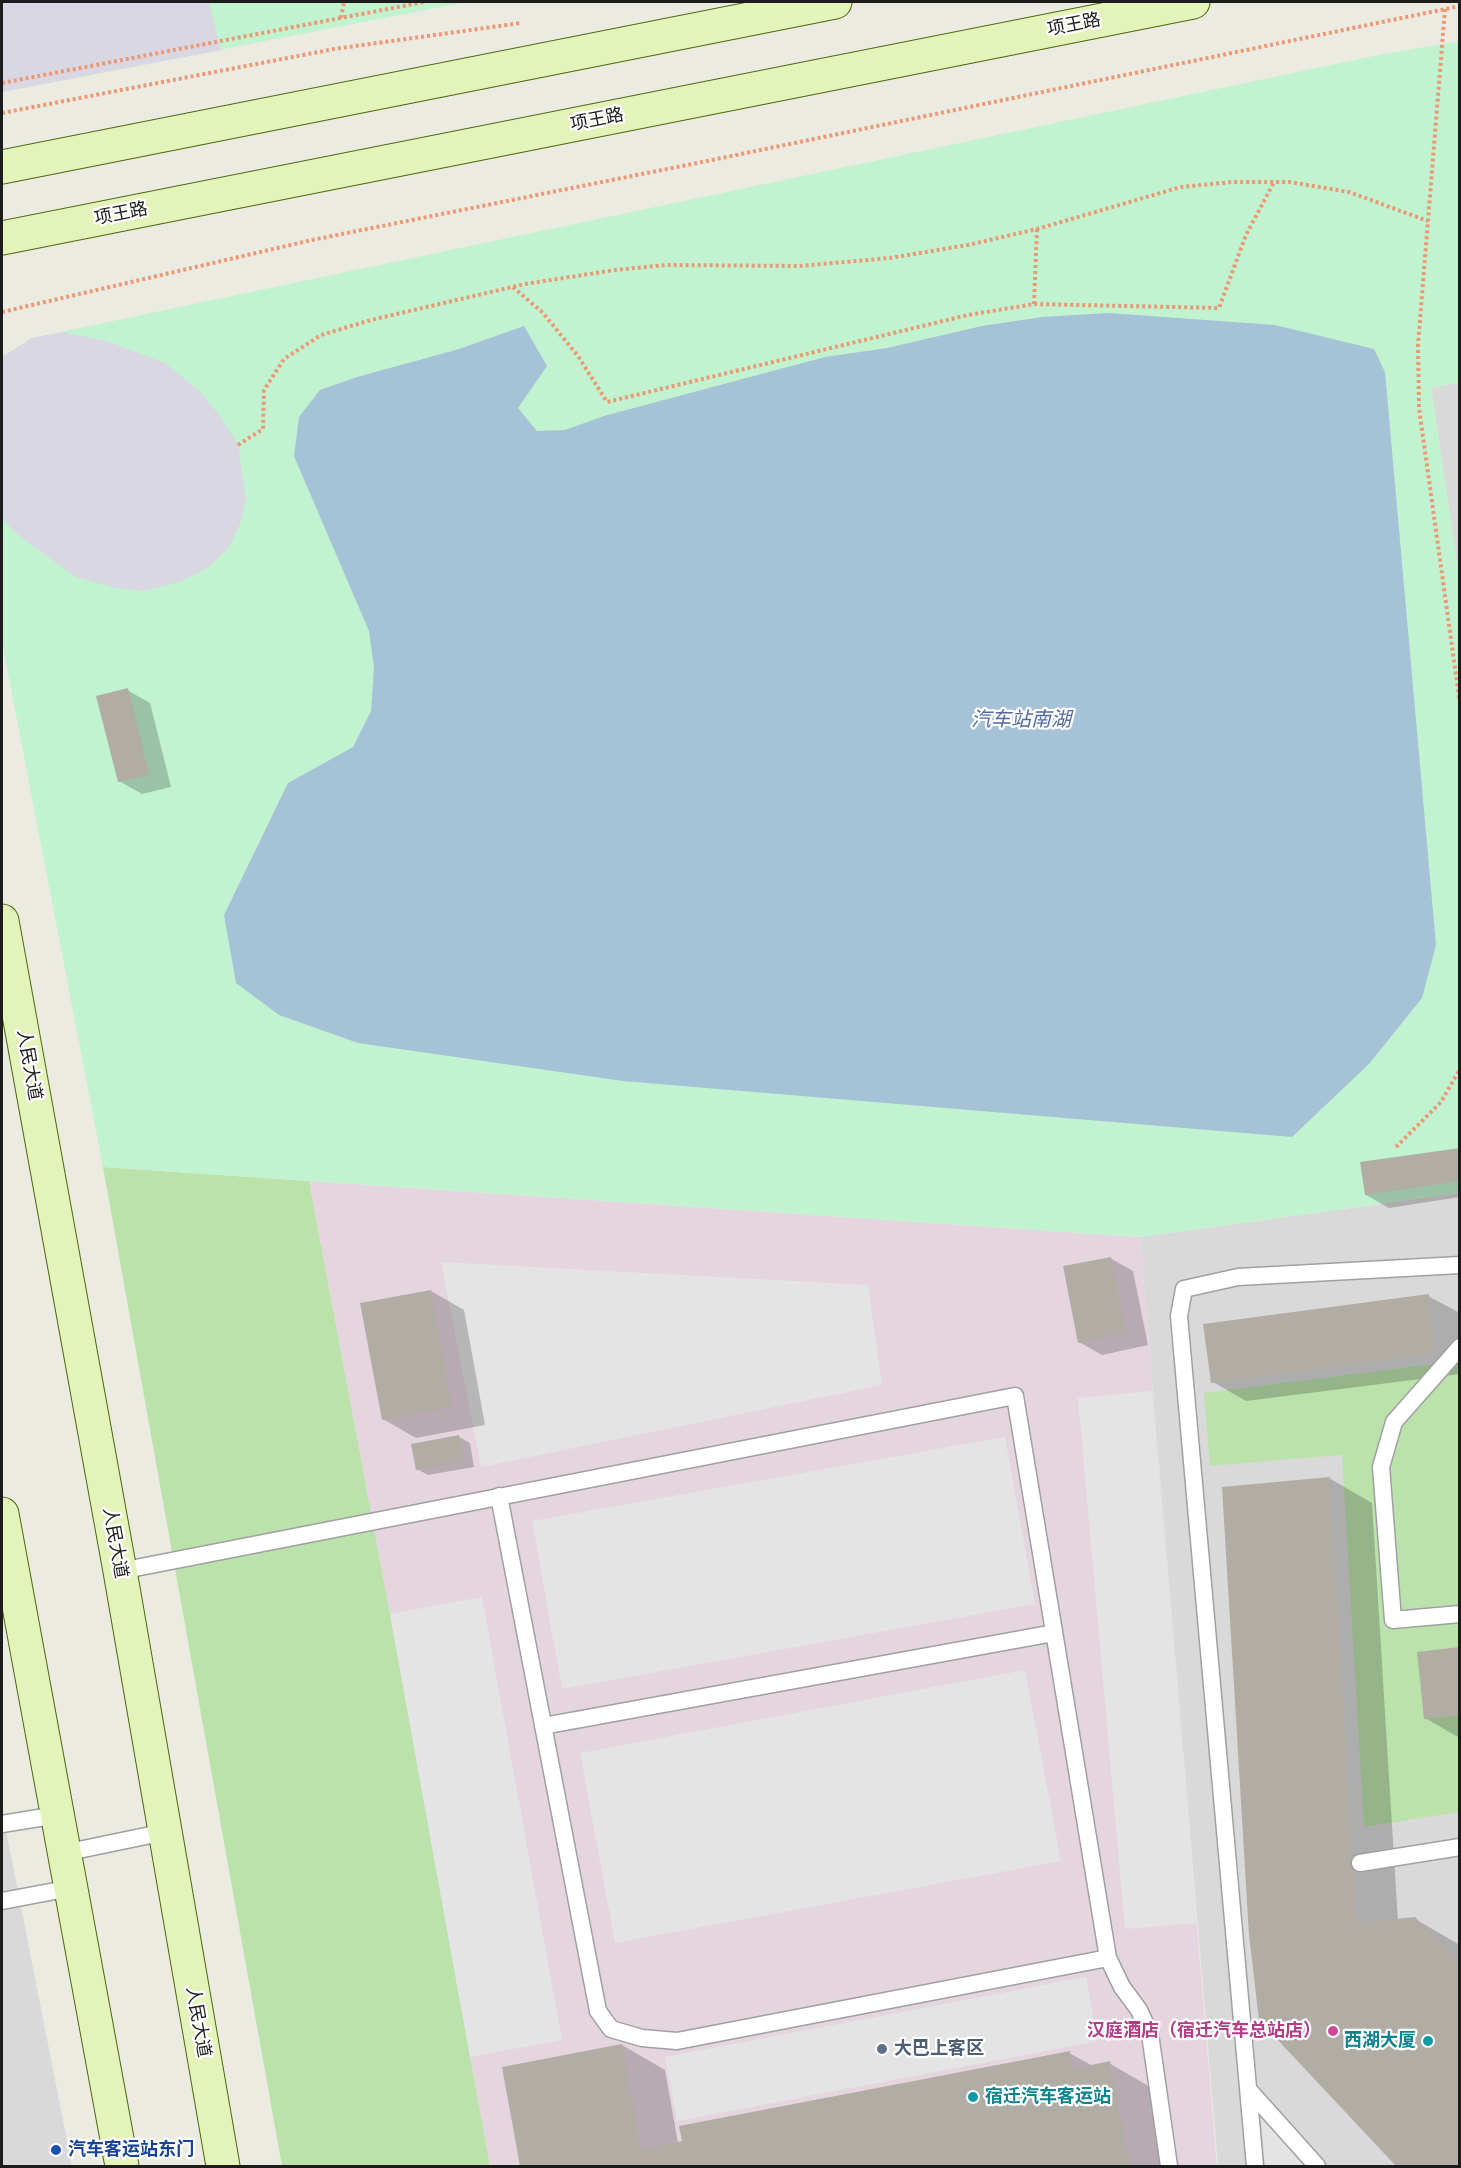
<!DOCTYPE html>
<meta charset="utf-8">
<style>
body{margin:0}
#map{position:relative;width:1461px;height:2168px;overflow:hidden;background:#ecebe2;font-family:"Noto Sans",sans-serif}
canvas{display:block}
.frame{position:absolute;inset:0;border:3px solid #1c1c1c;pointer-events:none}
</style>
<div id="map">
<canvas width="1461" height="2168"></canvas>
<div class="frame"></div>
</div>
<script>
const ctx = document.querySelector('canvas').getContext('2d');
ctx.lineJoin = 'round';
function paint(path, color) { ctx.fillStyle = color; ctx.fill(path, 'evenodd'); }
const toPath = rows => new Path2D(rows.map(r => 'M' + r).join(''));
function trace(path, color, width, dash) { ctx.strokeStyle = color; ctx.lineWidth = width; ctx.lineCap = dash ? 'butt' : 'round'; ctx.setLineDash(dash || []); ctx.stroke(path); }
function drawText(font, color, halo, rows, align = 'center') {
  ctx.font = font + ' "Noto Sans","Noto Sans SC",sans-serif'; ctx.lineWidth = 4.5; ctx.setLineDash([]); ctx.textBaseline = 'middle'; ctx.strokeStyle = halo; ctx.fillStyle = color; for (const [text, x, y, turn = 0] of rows) {
    ctx.save(); ctx.translate(x, y); ctx.rotate((+turn || 0) * Math.PI / 180); ctx.textAlign = isNaN(turn) ? turn : align; if (halo) ctx.strokeText(text, 0, 0); ctx.fillText(text, 0, 0); ctx.restore();
  }
}
const residential = toPath([
 [1459,382,1459,579,1431,388],
 [1459,1193,1459,2166,1218,2166,1140,1237],
 [2,1810,72,2166,2,2166]
]);
const industrial = toPath([
 [309,1181,1140,1237,1217,2166,490,2166,390,1614]
]);
const grass = toPath([
 [103,1167,309,1181,390,1614,490,2166,282,2166],
 [1459,1361,1459,1812,1364,1827,1342,1455,1210,1466,1204,1393]
]);
const park = toPath([
 [2,2,467,2,2,92],
 [1459,41,1459,382,1431,388,1460,579,1459,1193,1140,1237,103,1167,2,642,2,357,32,338,1383,54]
]);
const parking = toPath([
 [441,1262,868,1285,882,1385,481,1467],
 [1152,1391,1197,1923,1125,1929,1078,1398],
 [1005,1437,1035,1604,562,1689,532,1521],
 [482,1597,562,2040,470,2057,390,1614],
 [1025,1670,1061,1861,615,1943,580,1753],
 [1086,1977,1098,2041,677,2121,665,2057],
 [1260,2104,1316,2166,1265,2166]
]);
const plaza = toPath([
 [2,2,209,2,221,50,2,92],
 [63,332,107,341,165,363,201,392,222,419,238,445,246,501,240,524,228,549,209,567,179,582,144,591,116,588,76,577,13,531,2,517,2,357,32,338]
]);
const water = toPath([
 [1108,313,1275,325,1374,349,1385,372,1436,945,1422,998,1369,1064,1292,1137,623,1081,358,1043,279,1015,236,983,224,915,288,783,353,747,371,711,374,668,369,631,294,456,299,417,320,390,357,377,459,349,524,326,547,366,518,408,537,431,565,430,604,416,825,357,887,348,982,326,1042,317]
]);
const shadow = toPath([
 [127,690,150,703,171,787,142,794,119,781],
 [1460,1149,1460,1197,1389,1208,1366,1195],
 [1110,1258,1133,1271,1148,1345,1102,1355,1079,1342],
 [431,1291,464,1310,485,1425,416,1438,383,1419],
 [1428,1296,1460,1313,1460,1374,1246,1401,1213,1382],
 [459,1437,470,1443,474,1467,428,1475,417,1469],
 [1329,1478,1372,1503,1398,1921,1415,1919,1460,1945,1460,2166,1398,2166,1260,2019],
 [1460,1649,1460,1737,1458,1737,1425,1718],
 [622,2045,665,2070,678,2143,1069,2053,1093,2066,1109,2063,1152,2088,1167,2166,522,2166,503,2068]
]);
const building = toPath([
 [128,688,149,775,118,782,96,696],
 [1460,1148,1460,1181,1365,1195,1360,1162],
 [1111,1257,1126,1333,1078,1343,1063,1266],
 [431,1290,452,1407,382,1420,360,1303],
 [1429,1294,1436,1354,1211,1383,1203,1324],
 [459,1435,464,1461,416,1470,411,1444],
 [1330,1477,1357,1923,1415,1917,1460,1965,1460,2166,1396,2166,1259,2020,1249,1935,1222,1487],
 [1460,1647,1460,1715,1424,1719,1417,1652],
 [622,2044,641,2149,682,2141,679,2126,1070,2051,1073,2069,1110,2061,1130,2166,520,2166,502,2067]
]);
const path = toPath([
 [1445,9,1418,345,1419,408,1460,704],
 [341,18,344,2],
 [2,83,424,2],
 [2,113,334,49,521,23],
 [513,287,543,313,578,356,607,402,968,315,1034,304,1219,308,1246,235,1274,182],
 [1034,304,1037,229],
 [2,312,312,240,712,160,1460,6],
 [238,445,263,429,264,390,284,359,321,335,371,320,525,284,615,270,666,265,799,266,890,258,968,245,1037,229,1181,187,1232,182,1289,182,1349,192,1428,221],
 [1396,1147,1441,1102,1460,1069]
]);
const service = toPath([
 [1460,1347,1394,1422,1381,1467,1393,1620,1460,1614],
 [499,1496,598,2011,611,2029,642,2038,677,2041,1108,1958],
 [120,1571,1015,1396,1108,1958,1122,1987,1139,2010,1150,2034,1169,2166],
 [543,1726,1054,1633],
 [2,1824,57,1815],
 [64,1853,165,1832],
 [1360,1863,1460,1847],
 [2,1901,71,1888],
 [1248,2089,1317,2166],
 [1255,2166,1179,1316,1184,1289,1238,1277,1460,1265]
]);
const secondary = toPath([
 [2,167,835,2],
 [2,238,1193,2],
 [2,921,120,1571,223,2166],
 [2,1514,122,2166]
]);
const markers = [
 [1333,2031,6,"#d1479c"],
 [1428,2041,6,"#0f9aa8"],
 [882,2049,6,"#5c6f8a"],
 [973,2097,6,"#0f9aa8"],
 [56,2150,6,"#1a4fb4"]
];
const streetNames = [
 ["项王路",1074,25,-11],
 ["项王路",597,120,-11],
 ["项王路",121,214,-11],
 ["人民大道",29,1065,80],
 ["人民大道",115,1543,80],
 ["人民大道",198,2022,80]
];
const hotelNames = [
 ["汉庭酒店（宿迁汽车总站店）",1321,2031]
];
const cultureNames = [
 ["西湖大厦",1416,2041],
 ["宿迁汽车客运站",985,2097,"left"]
];
const serviceNames = [
 ["大巴上客区",894,2049]
];
const transitNames = [
 ["汽车客运站东门",68,2150]
];
const waterNames = [
 ["汽车站南湖",1021,720]
];
paint(residential, '#dad9d9');
paint(industrial, '#e5d5df');
paint(grass, '#bce2ac');
paint(park, '#c2f3d0');
paint(parking, '#e4e4e4');
paint(plaza, '#d9d7e2');
paint(water, '#a6c2d6');
paint(shadow, '#0003');
paint(building, '#b1ada5');
trace(service, '#a0a0a0', 19);
trace(secondary, '#4c670e', 35);
trace(path, '#ec9874', 4, [3, 3]);
trace(service, '#fff', 16);
trace(secondary, '#e4f3ba', 33);
for (const [x, y, r, color] of markers) { const dot = new Path2D(); dot.arc(x, y, r, 0, 2 * Math.PI); ctx.fillStyle = color; ctx.fill(dot); trace(dot, '#fff', 2); }
drawText('18px', '#1c1c1c', '#fff', streetNames);
drawText('bold 18px', '#b23c85', '#fff', hotelNames, 'right');
drawText('bold 18px', '#0d838f', '#fff', cultureNames, 'right');
drawText('bold 18px', '#4e5e75', '#fff', serviceNames, 'left');
drawText('bold 18px', '#164399', '#fff', transitNames, 'left');
drawText('italic 20px', '#526aa2', '#fff', waterNames);
</script>
